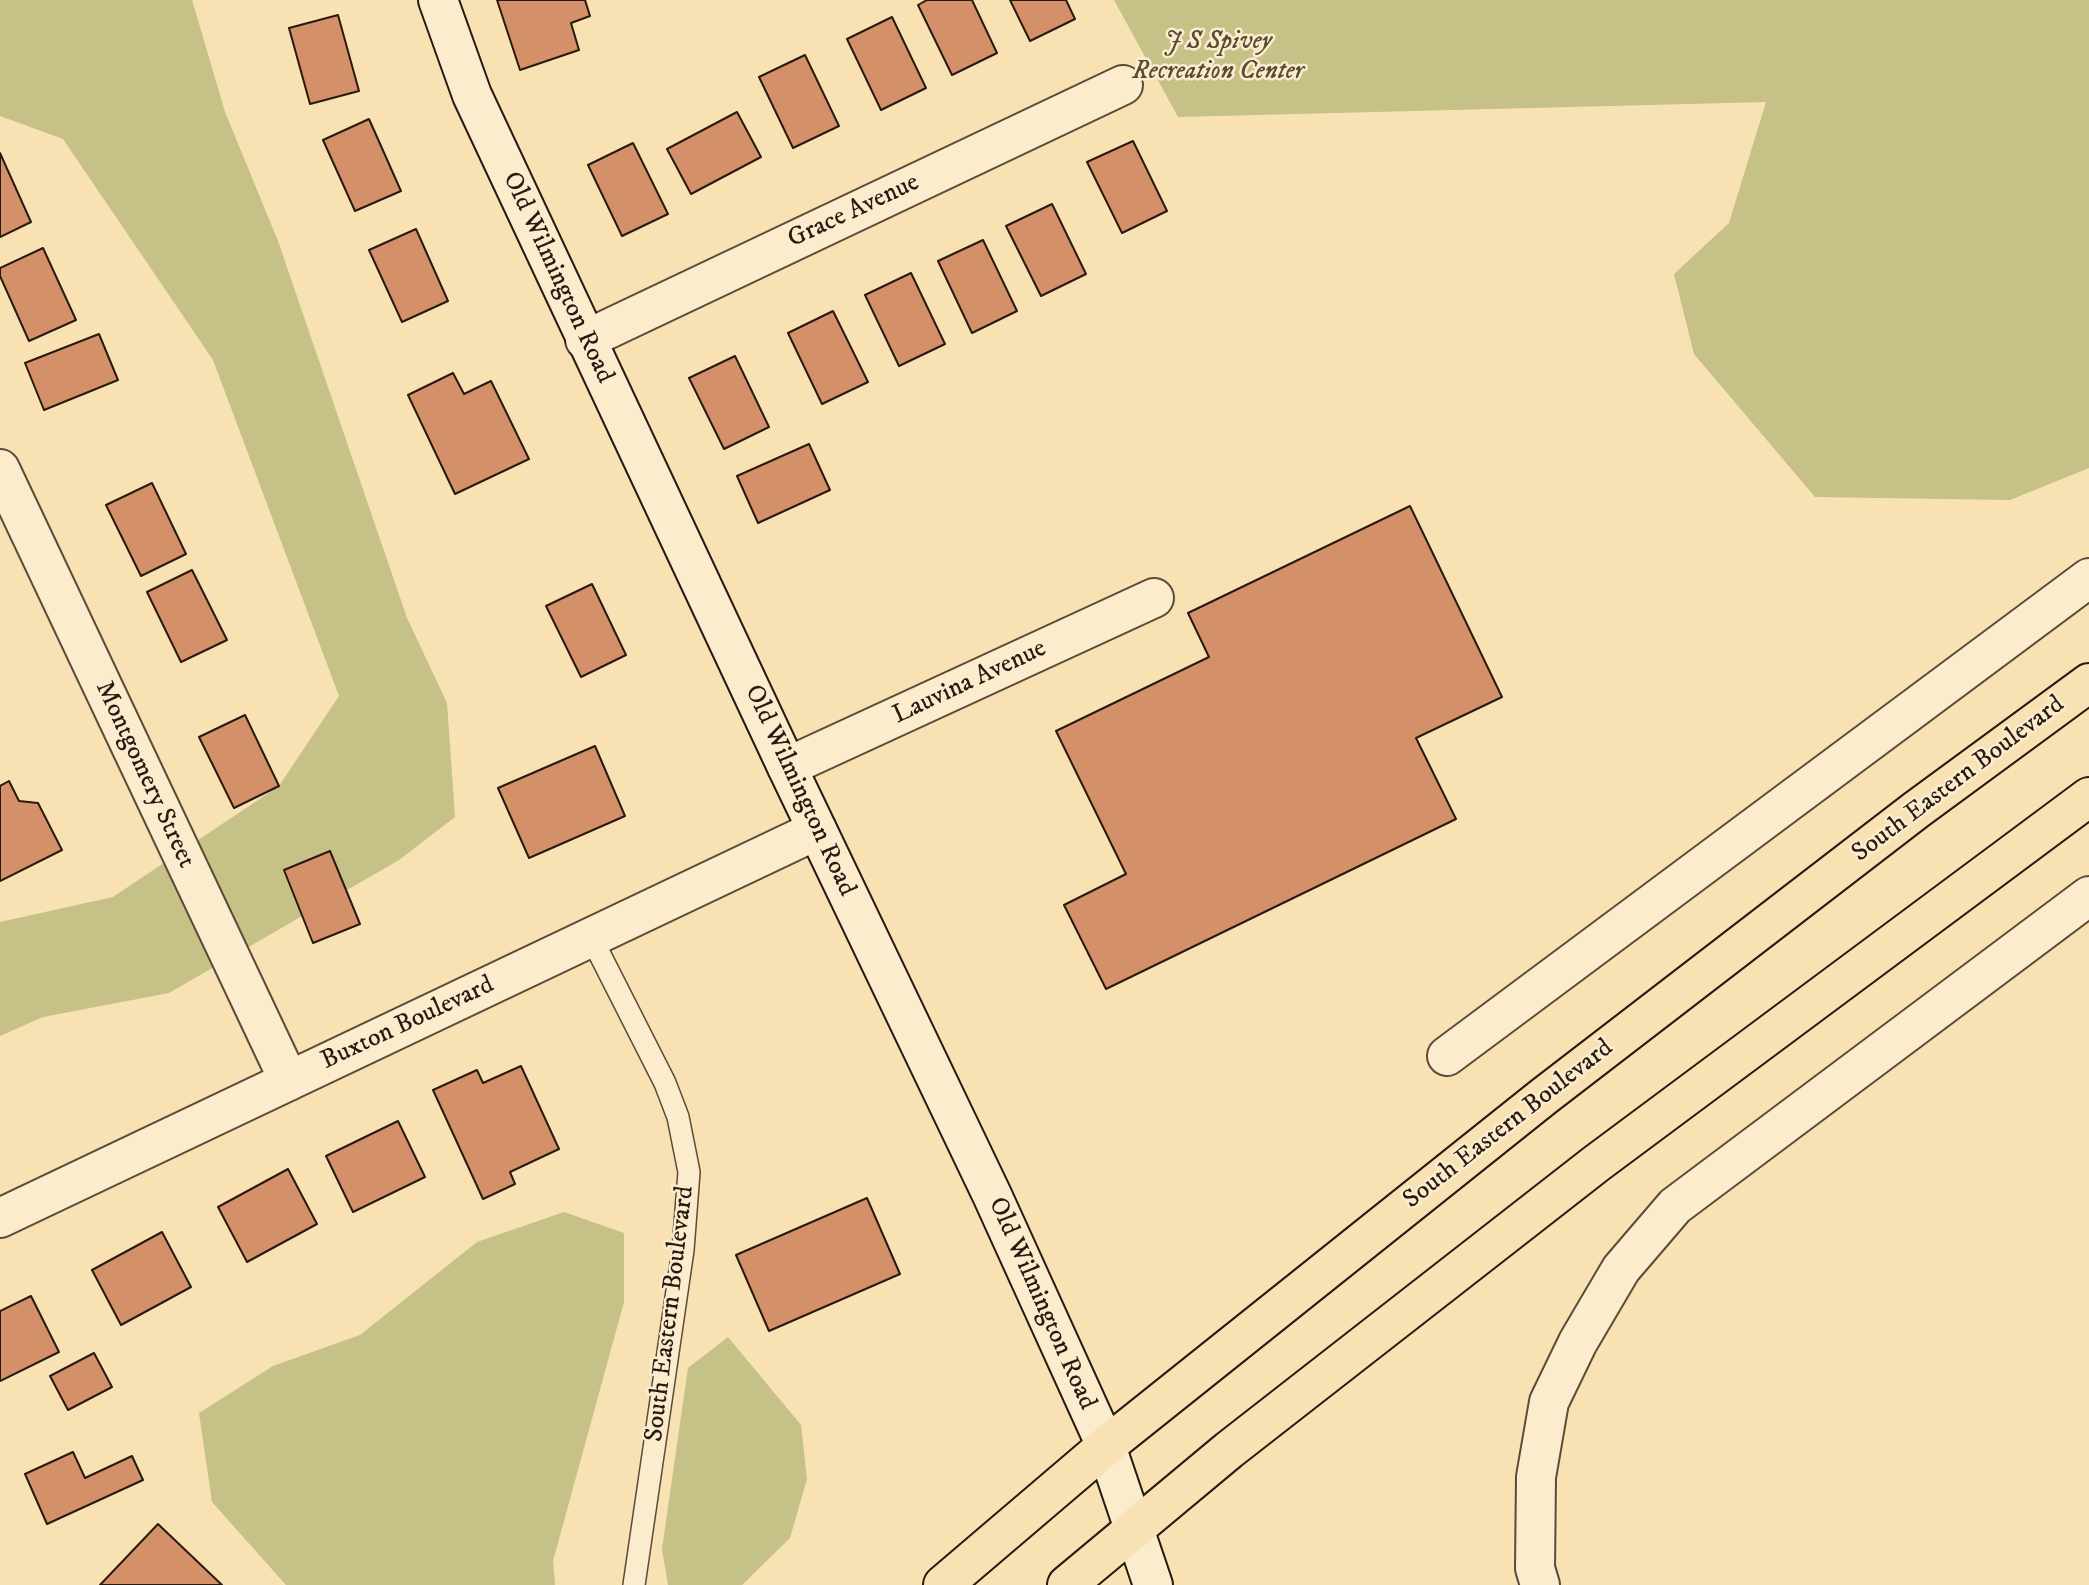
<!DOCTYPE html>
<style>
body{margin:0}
canvas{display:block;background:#f8e1b2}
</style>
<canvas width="2089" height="1585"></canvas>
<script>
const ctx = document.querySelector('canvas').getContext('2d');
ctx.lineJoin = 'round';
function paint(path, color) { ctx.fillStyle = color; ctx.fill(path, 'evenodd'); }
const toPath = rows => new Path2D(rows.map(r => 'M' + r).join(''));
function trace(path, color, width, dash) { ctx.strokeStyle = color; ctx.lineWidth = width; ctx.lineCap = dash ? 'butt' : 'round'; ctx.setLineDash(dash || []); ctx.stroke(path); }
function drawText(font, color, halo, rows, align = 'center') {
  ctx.font = font + ' "IM FELL DW Pica",serif'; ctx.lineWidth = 5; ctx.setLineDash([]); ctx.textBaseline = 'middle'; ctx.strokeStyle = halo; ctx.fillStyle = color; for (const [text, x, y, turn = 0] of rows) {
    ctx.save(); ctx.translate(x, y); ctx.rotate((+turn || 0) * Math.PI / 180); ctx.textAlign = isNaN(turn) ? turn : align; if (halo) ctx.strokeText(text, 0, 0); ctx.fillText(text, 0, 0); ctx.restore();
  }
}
const green = toPath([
 [0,0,192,0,225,112,278,241,407,618,447,703,455,817,399,860,169,993,43,1017,0,1036,0,922,113,897,279,786,339,696,213,360,63,139,0,116],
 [1114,0,2089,0,2089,468,2010,500,1815,497,1694,354,1674,274,1729,223,1766,102,1178,117],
 [564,1212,624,1233,624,1302,553,1561,555,1585,286,1585,212,1502,199,1413,273,1366,360,1335,477,1242],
 [728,1337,801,1425,807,1479,790,1538,742,1585,668,1585,662,1549,688,1368]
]);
const building = toPath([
 [497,0,585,0,590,16,571,23,579,50,520,70,497,0],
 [927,0,972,0,997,53,952,75,918,5,927,0],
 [1010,0,1066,0,1075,19,1030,41,1010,0],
 [338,15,359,91,310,104,289,28,338,15],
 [892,17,926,88,881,110,847,39,892,17],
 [805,55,839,126,793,148,759,77,805,55],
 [737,112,761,157,691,194,667,149,737,112],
 [369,119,401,191,355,211,323,140,369,119],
 [1133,141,1167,211,1122,233,1087,162,1133,141],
 [633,143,668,214,622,236,588,165,633,143],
 [0,153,31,222,0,237,0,153],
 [1052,204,1086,274,1041,296,1006,226,1052,204],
 [416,229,448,301,402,322,369,250,416,229],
 [983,240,1017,311,972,333,938,261,983,240],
 [43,248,76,320,29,341,0,276,0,268,43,248],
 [911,273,945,344,899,366,865,295,911,273],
 [833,311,868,382,822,404,788,333,833,311],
 [99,334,118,380,44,410,25,363,99,334],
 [735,356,769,427,724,449,689,378,735,356],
 [453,373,464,394,491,381,529,459,455,494,408,395,453,373],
 [809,444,830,490,758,523,737,476,809,444],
 [152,483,186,554,141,576,106,505,152,483],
 [1410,506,1502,697,1416,738,1456,819,1106,989,1064,905,1126,874,1056,731,1209,657,1188,613,1410,506],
 [192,570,227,640,181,662,147,592,192,570],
 [592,584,626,655,581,677,546,606,592,584],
 [245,715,279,786,234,808,199,737,245,715],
 [595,746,625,816,529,858,498,788,595,746],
 [9,781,19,801,38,803,62,850,0,881,0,786,9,781],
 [330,851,360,924,313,943,284,870,330,851],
 [521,1066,559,1149,510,1172,515,1184,483,1199,433,1090,477,1070,483,1083,521,1066],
 [398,1121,425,1177,353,1212,326,1156,398,1121],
 [288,1169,317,1224,247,1262,218,1207,288,1169],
 [867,1198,900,1274,769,1331,736,1255,867,1198],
 [162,1232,191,1287,121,1325,92,1270,162,1232],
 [31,1296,59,1352,0,1381,0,1311,31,1296],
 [94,1353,112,1387,68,1410,50,1376,94,1353],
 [73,1452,85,1478,132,1456,143,1480,47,1524,25,1474,73,1452],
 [158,1524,222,1585,100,1585,158,1524]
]);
const service = toPath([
 [591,937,665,1083,678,1117,689,1172,683,1250,634,1585]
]);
const minor = toPath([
 [585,340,1123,85],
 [0,469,289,1081],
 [787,767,1154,598],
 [1447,1056,2089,578],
 [0,1218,817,830],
 [1540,1585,1535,1568,1536,1477,1549,1402,1578,1342,1621,1269,1675,1206,2089,896]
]);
const secondary = toPath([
 [438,0,472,95,787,767,992,1195,1106,1446,1153,1585]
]);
const trunk = toPath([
 [943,1585,1106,1446,1543,1097,1916,810,2089,683],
 [1067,1585,1229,1450,1597,1163,2089,797]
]);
const parkNames = [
 ["J S Spivey",1218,43],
 ["Recreation Center",1218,73]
];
const streetNames = [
 ["Grace Avenue",854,212,-25],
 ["Old Wilmington Road",557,278,65],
 ["Lauvina Avenue",970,683,-25],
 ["Montgomery Street",144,775,65],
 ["South Eastern Boulevard",1959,780,-37],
 ["Old Wilmington Road",799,791,65],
 ["Buxton Boulevard",408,1024,-25],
 ["South Eastern Boulevard",1509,1125,-38],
 ["Old Wilmington Road",1041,1304,66],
 ["South Eastern Boulevard",671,1314,-83]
];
paint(green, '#c5c187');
paint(building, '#d39069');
trace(building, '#281911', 2);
trace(service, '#5c4b39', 24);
trace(minor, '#5c4b39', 42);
trace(secondary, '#281911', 42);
trace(trunk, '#281911', 42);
trace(service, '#faeccd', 21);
trace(minor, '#faeccd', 38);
trace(secondary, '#faeccd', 38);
trace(trunk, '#f8e1b2', 38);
drawText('italic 26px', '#574b34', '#faeccd', parkNames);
drawText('26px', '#281911', '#faeccd', streetNames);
</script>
